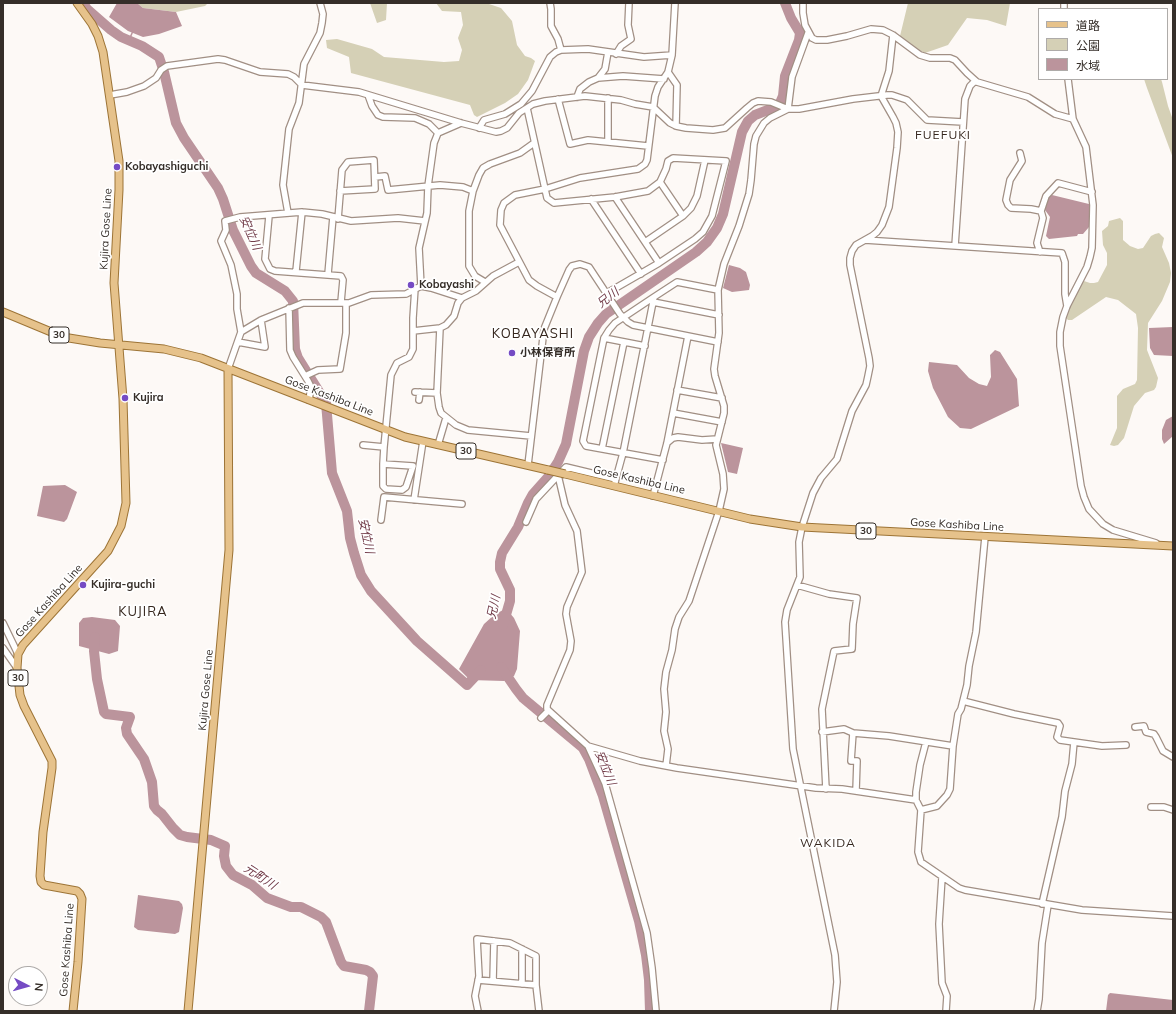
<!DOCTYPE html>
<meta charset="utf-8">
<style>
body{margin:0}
#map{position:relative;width:1176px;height:1014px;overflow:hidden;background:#fdf9f6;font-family:Mulish,"Noto Sans JP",sans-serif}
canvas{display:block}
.frame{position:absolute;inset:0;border:4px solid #352e29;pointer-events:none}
.legend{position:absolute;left:1038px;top:8px;width:130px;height:72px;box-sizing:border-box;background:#fff;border:1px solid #aeaba9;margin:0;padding:5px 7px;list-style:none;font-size:12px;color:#352e29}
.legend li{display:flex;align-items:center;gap:8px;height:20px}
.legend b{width:20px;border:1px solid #aeaba9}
.north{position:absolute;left:8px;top:966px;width:40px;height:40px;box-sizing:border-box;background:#fff;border:1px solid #aeaba9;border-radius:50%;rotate:96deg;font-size:11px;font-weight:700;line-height:16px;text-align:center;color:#352e29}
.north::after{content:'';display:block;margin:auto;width:14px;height:18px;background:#754bc4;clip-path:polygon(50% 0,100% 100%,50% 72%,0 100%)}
</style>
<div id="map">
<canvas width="1176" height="1014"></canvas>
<div class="frame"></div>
<ul class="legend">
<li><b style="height:5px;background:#e6c28b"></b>道路</li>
<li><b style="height:11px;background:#d5d0b6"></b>公園</li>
<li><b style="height:11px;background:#bb949c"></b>水域</li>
</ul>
<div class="north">N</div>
</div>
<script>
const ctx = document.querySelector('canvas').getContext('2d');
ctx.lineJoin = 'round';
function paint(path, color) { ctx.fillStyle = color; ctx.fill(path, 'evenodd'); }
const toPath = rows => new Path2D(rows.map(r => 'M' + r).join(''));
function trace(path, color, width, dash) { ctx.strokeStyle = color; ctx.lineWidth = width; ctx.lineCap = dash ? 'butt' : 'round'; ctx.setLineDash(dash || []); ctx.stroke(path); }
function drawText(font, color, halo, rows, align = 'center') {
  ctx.font = font + ' Mulish,"Noto Sans JP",sans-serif'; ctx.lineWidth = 3.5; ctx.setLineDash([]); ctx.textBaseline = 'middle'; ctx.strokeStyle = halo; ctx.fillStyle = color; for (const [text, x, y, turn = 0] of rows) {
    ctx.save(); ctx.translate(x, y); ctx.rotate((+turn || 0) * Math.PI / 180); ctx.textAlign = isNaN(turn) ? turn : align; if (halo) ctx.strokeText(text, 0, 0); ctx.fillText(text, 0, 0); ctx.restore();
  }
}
const green = toPath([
 [137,3,208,3,205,6,176,12,143,8],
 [370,3,387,3,386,20,377,23],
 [436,3,486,3,501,8,512,21,517,45,525,56,531,58,535,61,528,80,518,94,505,103,477,117,474,115,470,105,351,73,349,57,327,48,326,40,337,39,372,49,384,57,444,62,459,61,462,50,458,38,463,25,461,12,442,11],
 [908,3,1010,3,1006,26,987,20,967,18,948,45,925,53,904,43,900,36],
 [1144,79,1161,79,1162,82,1168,106,1173,120,1173,158,1147,88],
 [1120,218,1123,221,1123,240,1130,246,1138,249,1143,248,1151,236,1155,234,1159,233,1164,238,1162,247,1169,263,1171,273,1170,282,1162,301,1148,323,1147,350,1158,378,1156,387,1154,390,1145,393,1134,406,1124,438,1118,445,1114,446,1110,445,1117,428,1117,396,1123,389,1135,384,1137,380,1138,328,1136,314,1118,300,1106,297,1072,320,1068,320,1066,318,1081,280,1090,283,1094,283,1098,282,1107,265,1107,253,1103,245,1102,231,1108,226,1109,221]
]);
const water = toPath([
 [117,3,137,3,143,8,176,12,182,26,159,34,143,37,128,31,109,17],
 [1052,195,1089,204,1090,221,1089,227,1083,234,1078,234,1077,236,1049,239,1046,236,1050,217,1045,210,1046,206,1049,197],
 [729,265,740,268,746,272,750,285,749,290,732,292,723,288],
 [1173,327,1173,356,1154,355,1150,348,1149,328],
 [995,350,1000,352,1017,379,1019,406,971,429,960,428,948,417,933,388,928,371,929,362,957,365,969,378,979,384,987,386,991,377,990,355],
 [1173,416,1173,436,1164,444,1162,439,1162,430,1166,420],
 [721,443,743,448,737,474,728,472],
 [65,485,77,492,67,519,64,522,37,516,43,486],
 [503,610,509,612,514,618,520,631,517,669,514,676,504,681,470,680,459,669,484,624,494,615],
 [92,617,115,620,120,626,118,651,109,654,79,646,79,623,83,618],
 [138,895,179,901,182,904,183,908,179,932,175,934,138,930,134,927],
 [1110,993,1173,1000,1173,1011,1106,1011,1108,995]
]);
const stream = toPath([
 [129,40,133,31]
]);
const river = toPath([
 [83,3,87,9,111,30,121,37,142,46,159,57,164,72,176,123,184,138,218,188,223,199,233,230,251,266,256,273,285,291,293,301,295,349,298,358,326,403,332,473,347,511,350,538,354,553,361,575,371,591,417,641,467,685,481,670],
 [503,625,510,601,510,590,500,569,500,562,502,553,518,527,528,503,533,494,549,476,558,462,566,444,584,351,589,337,598,323,606,314,696,252,707,242,717,228,723,214,742,132,748,121,755,115,773,108,780,103,783,96,785,76,799,40,800,33,791,18,785,3],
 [95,637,94,651,97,679,104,712,106,714,130,717,126,728,127,734,144,759,152,782,154,806,157,810,162,814,173,828,180,835,187,837,211,840,225,846,224,856,226,866,233,875,252,885,267,898,291,907,301,907,321,917,326,922,341,962,344,966,366,970,370,972,373,976,369,1011],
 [501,667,516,689,523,698,583,748,589,759,603,796,639,921,646,955,649,980,650,1011]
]);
const minor = toPath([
 [550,3,551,9,551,26,558,39,561,50],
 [803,3,803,13,805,25,812,38,816,40,827,40,847,36,871,29,883,30,893,35,920,55,930,58,950,58,955,60,967,73,977,82,1028,97,1055,114,1073,119],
 [1064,3,1064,9],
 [616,54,621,46,631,39,628,25,629,3],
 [668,72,677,85,676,126],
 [598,78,623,76,664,79],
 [1068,79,1073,119,1086,147,1093,205,1092,248,1090,257,1087,267,1067,306,1063,317,1060,332,1060,346,1081,486,1084,497,1089,509,1103,524,1113,530,1156,543],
 [110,95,127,92,144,86,156,78,161,70,167,66,218,59,225,60,260,72,288,74,294,77,302,85,359,92,461,123,496,132,501,131,507,128,519,113,533,104,545,101,585,96,621,100,635,104,653,107,670,123,676,126,686,128,713,130,725,128,747,108,753,103,758,101,771,102,788,109,799,109,853,99,887,95,892,95,907,100,927,120,963,122],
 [368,95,372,106,378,115,383,117,415,118,429,124,438,133],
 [577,97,580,89,589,82,598,78,605,69,608,52],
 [608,98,608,142],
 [558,99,570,144,588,140,648,146],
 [527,108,547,198,554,203,615,197,648,191,660,182,666,169,668,161,673,158,726,161,712,216,703,232,695,239,659,263,607,293],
 [479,128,484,120,505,114,521,104,532,91,550,57,556,52,561,50,588,49,644,57,672,55],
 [1020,153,1022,161,1010,180,1006,200,1008,205,1011,208,1031,209,1041,211,1043,218,1037,243,1040,252],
 [375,177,385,176,388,190,440,185,463,187,473,191],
 [660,182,683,216],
 [615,197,659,263],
 [591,199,641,274],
 [1041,211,1046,196,1058,183,1092,192],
 [288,213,283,185,289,129,299,103,304,64,320,33,322,23,323,14,320,3],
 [269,216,265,259,270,269,275,271,341,276,343,280,341,302],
 [338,219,342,170,348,162,374,160,375,189,340,191],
 [865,240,1062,253,1065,262,1065,294,1067,306],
 [645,242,683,216,691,208,697,196,705,160],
 [955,246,965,99,970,86,974,82,977,82],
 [296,271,302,212],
 [328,274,333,217],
 [485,282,475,276,469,266,469,211,473,191,479,175,483,168,490,164,520,153,534,143],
 [421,286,419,248,427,213,428,186,434,143,438,133,461,123],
 [557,297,537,286,529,280,500,225,501,210,504,203,515,195,545,189,580,178,638,169,645,164,647,160,655,96,658,87,668,72,672,55,675,3],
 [653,302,719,315],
 [289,308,290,350,293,357,308,381,311,387,309,400],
 [440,328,437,393,439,407,441,413,456,425,468,430,531,436],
 [413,331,440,328,446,325,454,316,458,303,462,298,476,291,493,276,519,262],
 [241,332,261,320,303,303,349,303,371,295,406,294,421,286,431,288,462,298],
 [604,338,609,330,615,323,654,297],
 [238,342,265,347,261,320],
 [645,346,604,338,583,441,586,446,663,460],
 [228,369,241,332,237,309,237,294,231,265,221,241,226,230,225,221,240,217,302,212,322,214,351,221,398,218,425,221],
 [305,376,318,370,340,369,346,333,346,303],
 [677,390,722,398],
 [415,392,437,393],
 [419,400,420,392],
 [673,413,722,422],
 [667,443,673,438,678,437,702,440,717,439],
 [363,445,384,447],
 [438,445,446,418],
 [602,449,624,342],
 [383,464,413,466,406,487,402,490,386,489,383,486,383,464,384,447,391,375,397,363,409,357,413,349,413,318,415,288],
 [528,465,544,329,557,297,569,270,572,266,580,264,589,267,620,314,628,322,633,325,718,342],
 [558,475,565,505,577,531,582,572,567,607,566,614,571,641,570,650,547,705,547,709,588,746,605,783,647,933,652,968,656,1011],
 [614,486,623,453,654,297,677,282,718,290],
 [653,496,667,443,688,336],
 [414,500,423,441],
 [381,520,384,497,462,504],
 [526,522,536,499,566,467,616,479],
 [797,585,829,594,857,598,853,624,852,649,834,651,822,709,826,789],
 [3,623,18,654],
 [3,648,17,668],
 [963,701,1014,714,1058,723,1060,726,1057,737,1060,740,1102,746,1126,745],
 [541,718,548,711],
 [1135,727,1144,726,1146,732,1154,734,1156,737,1163,751,1173,757],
 [822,732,844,729,853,733,889,736,953,746],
 [853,733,851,761,857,761,856,791],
 [588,746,640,761,677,768,816,788,842,789,916,800,921,810,918,852,921,862,959,888,965,890,1082,910,1173,916],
 [666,766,668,749,664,731,666,712,664,689,666,672,672,650,675,629,679,617,689,601,719,511,724,489,723,474,716,445,724,413,724,406,715,376,714,369,719,333,718,290,724,264,739,226,749,194,751,180,754,144,756,136,764,123,770,118,788,109,792,77,808,33],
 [916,800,916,792,920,765,926,742],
 [1151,807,1164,807,1173,810],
 [921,810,937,806,947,795,950,789,953,746,958,714,961,709,967,685,969,666,976,632,985,537],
 [942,877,939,924,942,983,947,996,946,1011],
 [1042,904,1062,817,1065,791,1072,764,1074,742],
 [478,980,536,985],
 [493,981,494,941],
 [522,984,522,949],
 [478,1011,475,996,479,976,477,939,510,943,536,956,536,985,539,1011],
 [834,1011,837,982,835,955,793,749,785,622,787,610,800,577,799,542,802,527,813,493,821,478,837,459,852,411,866,385,868,376,870,366,869,358,850,265,850,258,852,251,856,245,872,236,877,232,882,225,889,207,897,148,898,132,896,123,893,117,881,96,889,71,893,35],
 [1037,1011,1039,999,1042,943,1048,905]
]);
const major = toPath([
 [3,312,56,334,69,338,100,343,164,349,201,358,405,437,548,470],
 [565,474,750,519,802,527,1173,546],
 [73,1011,78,962,82,899,80,894,77,891,44,885,41,882,40,876,43,832,52,768,52,761,24,706,20,695,17,668,18,654,23,645,108,551,121,526,126,503,123,399,114,283,119,190,119,161,103,52,98,36,92,24,77,3],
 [188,1011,229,550,228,369]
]);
const majorBridge = toPath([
 [548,470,565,474]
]);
const markers = [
 [117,167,4,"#754bc4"],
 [411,285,4,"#754bc4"],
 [512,353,4,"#754bc4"],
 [125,398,4,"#754bc4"],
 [83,585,4,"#754bc4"]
];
const shields = [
 [59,335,20],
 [466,451,20],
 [866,531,20],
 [18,678,20]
];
const shieldNames = [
 ["30",59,335],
 ["30",466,451],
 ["30",866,531],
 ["30",18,678]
];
const poiNames = [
 ["Kobayashiguchi",125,167],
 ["Kobayashi",419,285],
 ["小林保育所",520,353],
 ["Kujira",133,398],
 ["Kujira-guchi",91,585]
];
const streetNames = [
 ["Kujira Gose Line",106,229,-87],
 ["Gose Kashiba Line",329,396,21],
 ["Gose Kashiba Line",639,480,13],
 ["Gose Kashiba Line",957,525,3],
 ["Gose Kashiba Line",49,601,-48],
 ["Kujira Gose Line",206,690,-85],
 ["Gose Kashiba Line",67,950,-86]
];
const neighbourhoodNames = [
 ["FUEFUKI",943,135],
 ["WAKIDA",828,843]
];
const waterNames = [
 ["安位川",250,233,66],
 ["兄川",608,298,-38],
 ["安位川",366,536,78],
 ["兄川",494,607,-78],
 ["安位川",605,768,68],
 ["元町川",260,877,33]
];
const quarterNames = [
 ["KOBAYASHI",533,334],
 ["KUJIRA",143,612]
];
paint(green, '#d5d0b6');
paint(water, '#bb949c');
trace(stream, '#bb949c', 1.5);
trace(river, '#bb949c', 10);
trace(minor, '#a18f84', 8);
trace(major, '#9d7436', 9);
trace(minor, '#fff', 5.5);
trace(major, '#e6c28b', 7);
trace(majorBridge, '#9d7436', 9, []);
trace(majorBridge, '#e6c28b', 7);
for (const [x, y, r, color] of markers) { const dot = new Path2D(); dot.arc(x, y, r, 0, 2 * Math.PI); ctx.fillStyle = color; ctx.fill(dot); trace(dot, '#fff', 1.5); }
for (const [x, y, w] of shields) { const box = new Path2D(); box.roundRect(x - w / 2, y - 8, w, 16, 3); ctx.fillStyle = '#fff'; ctx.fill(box); trace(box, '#352e29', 1); }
drawText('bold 10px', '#352e29', null, shieldNames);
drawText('bold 11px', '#352e29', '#fff', poiNames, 'left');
drawText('11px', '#352e29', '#fff', streetNames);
ctx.letterSpacing = '1px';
drawText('12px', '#36271e', '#fff', neighbourhoodNames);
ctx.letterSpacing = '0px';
drawText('italic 12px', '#723c49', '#fff', waterNames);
ctx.letterSpacing = '1px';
drawText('13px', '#36271e', '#fff', quarterNames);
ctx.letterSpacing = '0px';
</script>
